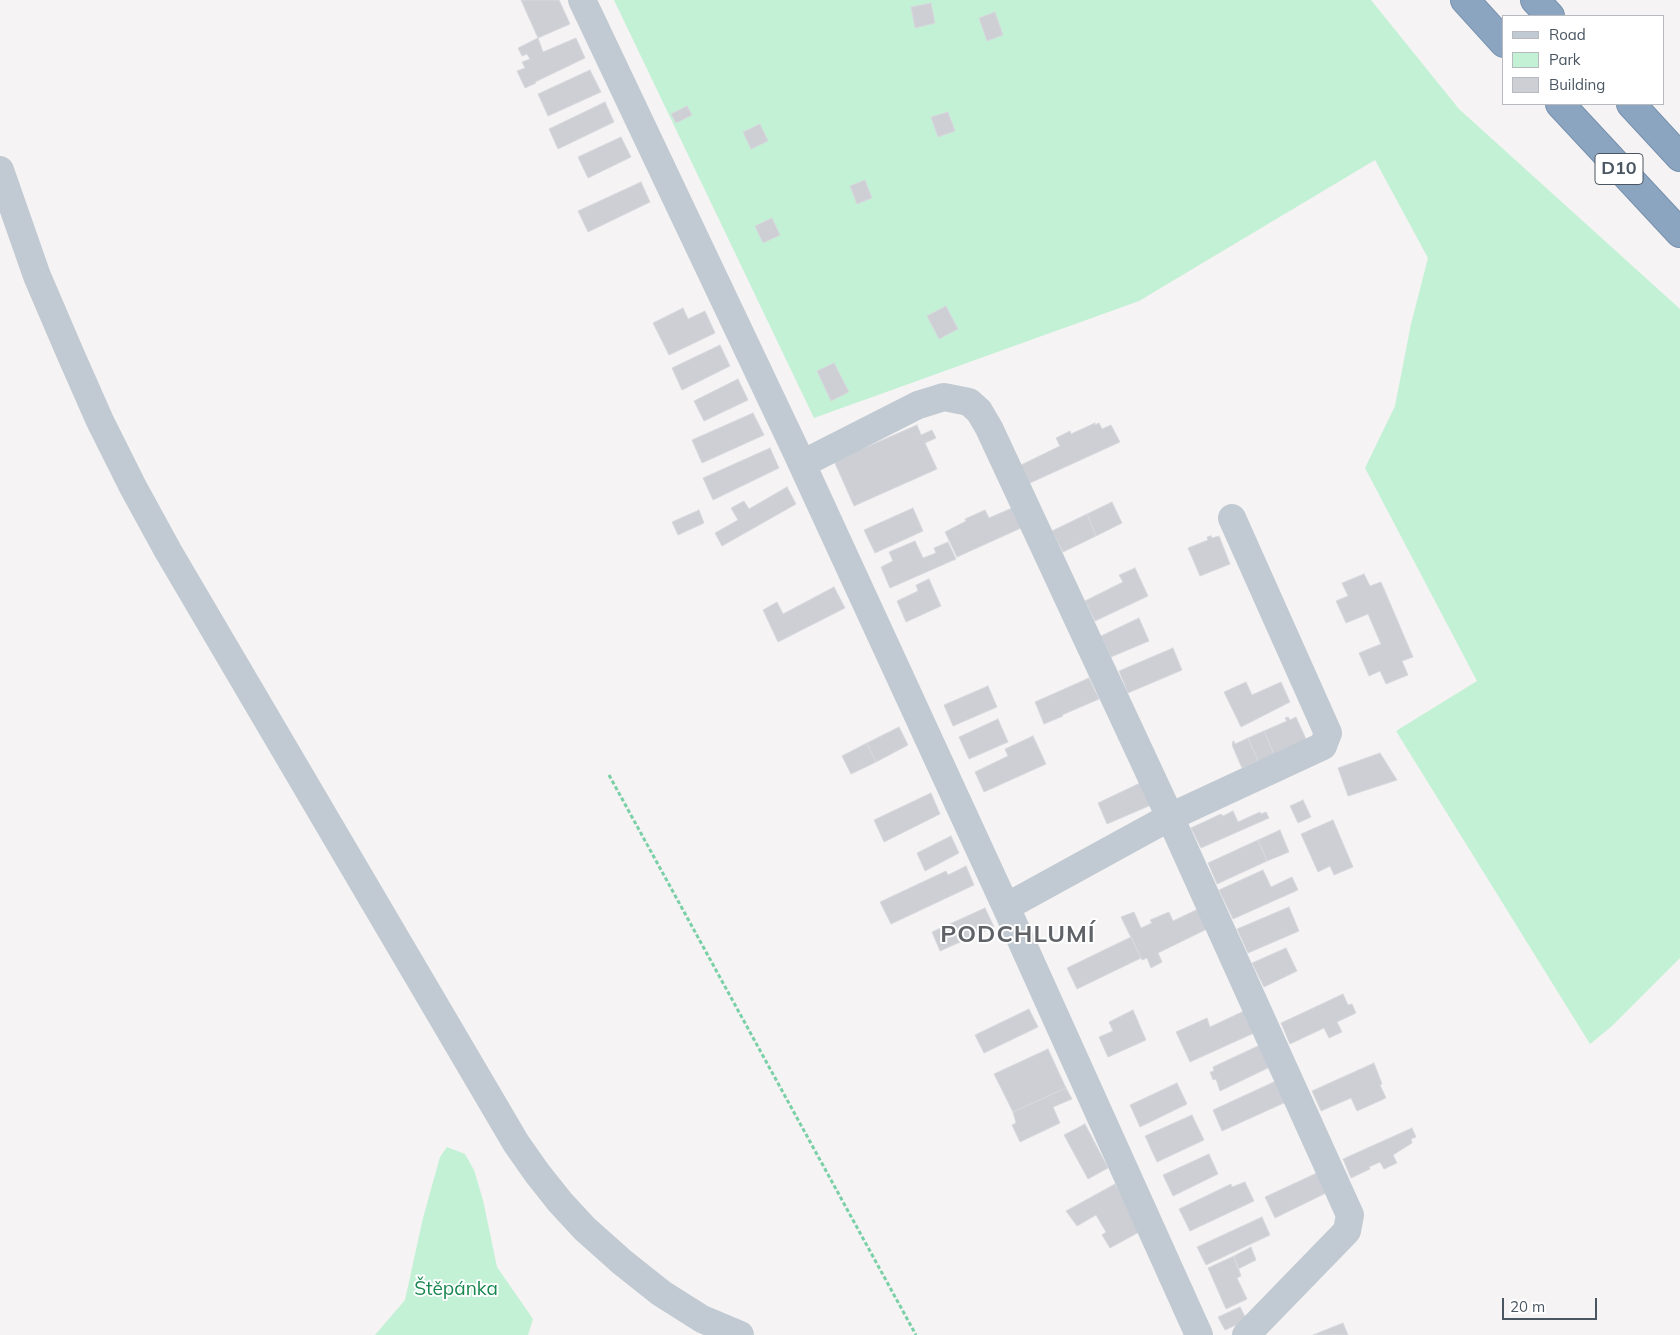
<!DOCTYPE html>
<meta charset="utf-8">
<style>
body{margin:0}
#map{position:relative;width:1680px;height:1335px;overflow:hidden;background:#f5f3f3;font-family:Mulish,sans-serif}
canvas{display:block}
.legend{position:absolute;left:1502px;top:15px;width:162px;height:90px;box-sizing:border-box;background:#fff;border:1px solid #b7bbc0;margin:0;padding:6px 9px;list-style:none;font-size:15px;color:#4a5661}
.legend li{display:flex;align-items:center;gap:10px;height:25px}
.legend b{width:25px;border:1px solid #b7bbc0}
.scale{position:absolute;left:1502px;top:1298px;width:95px;height:22px;box-sizing:border-box;border:2px solid #4a5661;border-top:0;padding-left:6px;font-size:15px;line-height:18px;white-space:nowrap;color:#4a5661;-webkit-text-stroke:4px #fff;paint-order:stroke}
</style>
<div id="map">
<canvas width="1680" height="1335"></canvas>
<ul class="legend">
<li><b style="height:6px;background:#c1cad2"></b>Road</li>
<li><b style="height:14px;background:#c3f1d5"></b>Park</li>
<li><b style="height:14px;background:#cdcfd5"></b>Building</li>
</ul>
<div class="scale">20 m</div>
</div>
<script>
const ctx = document.querySelector('canvas').getContext('2d');
ctx.lineJoin = 'round';
function paint(path, color) { ctx.fillStyle = color; ctx.fill(path, 'evenodd'); }
const toPath = rows => new Path2D(rows.map(r => 'M' + r).join(''));
function trace(path, color, width, dash) { ctx.strokeStyle = color; ctx.lineWidth = width; ctx.lineCap = dash ? 'butt' : 'round'; ctx.setLineDash(dash || []); ctx.stroke(path); }
function drawText(font, color, halo, rows, align = 'center') {
  ctx.font = font + ' Mulish,sans-serif'; ctx.lineWidth = 4; ctx.setLineDash([]); ctx.textBaseline = 'middle'; ctx.strokeStyle = halo; ctx.fillStyle = color; for (const [text, x, y, turn = 0] of rows) {
    ctx.save(); ctx.translate(x, y); ctx.rotate((+turn || 0) * Math.PI / 180); ctx.textAlign = isNaN(turn) ? turn : align; if (halo) ctx.strokeText(text, 0, 0); ctx.fillText(text, 0, 0); ctx.restore();
  }
}
const green = toPath([
 [614,0,1371,0,1459,109,1680,309,1680,958,1612,1026,1590,1044,1396,731,1477,681,1365,468,1395,406,1411,324,1428,258,1375,160,1139,301,814,418],
 [447,1147,465,1154,474,1170,483,1200,497,1267,533,1319,528,1335,375,1335,405,1300,423,1218,440,1157]
]);
const building = toPath([
 [521,0,559,0,570,24,538,38,521,0],
 [931,3,935,23,915,28,911,7,931,3],
 [995,12,1003,35,987,41,979,18,995,12],
 [538,38,543,52,576,38,585,58,535,82,536,83,525,88,517,71,525,68,522,62,530,59,527,54,522,56,518,48,538,38],
 [590,70,601,92,548,116,538,94,590,70],
 [605,102,614,122,558,149,549,129,605,102],
 [687,106,692,115,676,123,671,114,687,106],
 [948,112,955,131,938,137,931,117,948,112],
 [760,124,768,141,751,149,743,132,760,124],
 [621,137,631,157,588,178,578,157,621,137],
 [865,180,872,198,857,204,850,186,865,180],
 [641,182,650,202,588,232,578,211,641,182],
 [772,218,780,235,763,243,755,226,772,218],
 [946,306,958,329,939,339,927,316,946,306],
 [683,308,688,319,705,311,715,333,669,355,653,323,683,308],
 [720,345,730,366,682,390,672,368,720,345],
 [834,363,849,392,831,401,817,371,834,363],
 [738,379,748,400,704,421,694,401,738,379],
 [753,413,764,435,702,463,692,440,753,413],
 [1095,423,1095,425,1099,423,1102,429,1111,425,1120,442,1030,483,1021,465,1060,446,1056,438,1070,431,1071,434,1095,423],
 [917,425,921,435,932,430,936,438,925,443,937,469,854,506,834,461,861,446,862,449,917,425],
 [770,448,779,468,713,500,703,478,770,448],
 [787,487,796,504,722,546,715,533,738,520,731,508,744,501,749,509,787,487],
 [1112,502,1122,523,1096,536,1087,514,1112,502],
 [913,508,923,531,875,553,864,530,913,508],
 [1012,508,1021,528,957,557,945,532,966,521,965,519,985,510,989,518,1012,508],
 [699,510,704,523,678,535,672,522,699,510],
 [1087,514,1096,536,1063,552,1052,531,1087,514],
 [1211,536,1212,538,1219,536,1230,564,1200,576,1188,548,1208,540,1207,537,1211,536],
 [915,541,923,558,936,553,934,548,948,542,956,559,890,588,881,567,893,561,889,552,915,541],
 [1135,568,1148,596,1095,621,1085,601,1123,582,1119,575,1135,568],
 [1364,574,1370,586,1381,582,1413,657,1402,661,1408,675,1386,684,1380,671,1369,676,1359,653,1381,644,1368,614,1346,623,1336,601,1348,596,1342,583,1364,574],
 [929,579,941,606,906,622,897,601,918,591,916,585,929,579],
 [834,587,845,608,778,642,763,610,777,602,783,614,834,587],
 [1139,618,1149,641,1111,657,1101,636,1139,618],
 [1173,648,1182,670,1128,693,1119,671,1173,648],
 [1089,678,1099,699,1062,715,1063,716,1044,724,1035,702,1089,678],
 [1246,682,1252,695,1281,682,1290,702,1241,727,1224,692,1246,682],
 [988,686,997,707,953,726,944,705,988,686],
 [1288,717,1290,720,1296,717,1306,739,1274,754,1264,731,1287,721,1285,718,1288,717],
 [998,719,1008,742,969,759,959,737,998,719],
 [899,727,908,745,876,762,867,743,899,727],
 [1264,731,1274,754,1258,761,1248,738,1264,731],
 [1033,736,1046,764,984,792,975,772,1008,756,1005,749,1033,736],
 [1248,738,1258,761,1242,768,1232,745,1233,744,1232,742,1234,741,1235,744,1248,738],
 [867,743,876,762,851,774,842,756,867,743],
 [1380,753,1397,780,1348,796,1338,768,1380,753],
 [1140,783,1151,805,1107,824,1098,803,1140,783],
 [931,793,940,814,884,842,874,820,931,793],
 [1303,800,1311,817,1298,823,1290,806,1303,800],
 [1233,811,1238,822,1260,812,1261,814,1266,812,1269,818,1201,848,1191,828,1221,814,1223,816,1233,811],
 [1333,820,1353,867,1334,875,1330,866,1318,872,1301,834,1333,820],
 [1280,830,1289,852,1267,861,1258,840,1280,830],
 [951,836,959,853,925,871,917,853,951,836],
 [1258,840,1267,861,1217,884,1208,863,1258,840],
 [966,866,974,885,891,924,880,902,946,871,948,875,966,866],
 [1263,870,1271,887,1292,877,1298,890,1233,919,1219,890,1263,870],
 [1289,907,1299,931,1248,953,1237,929,1289,907],
 [985,908,994,927,940,951,932,932,985,908],
 [1198,909,1207,929,1158,953,1162,962,1151,968,1147,958,1142,960,1121,917,1134,912,1141,928,1152,923,1150,920,1169,912,1173,921,1198,909],
 [1131,937,1141,958,1077,989,1067,968,1131,937],
 [1286,948,1297,971,1264,987,1252,963,1286,948],
 [1343,994,1348,1005,1352,1004,1356,1013,1337,1022,1342,1032,1329,1038,1324,1028,1290,1044,1281,1023,1343,994],
 [1029,1009,1038,1027,984,1053,975,1035,1029,1009],
 [1133,1010,1146,1040,1108,1057,1099,1037,1113,1031,1109,1022,1133,1010],
 [1244,1011,1254,1033,1190,1062,1176,1032,1207,1018,1210,1027,1244,1011],
 [1260,1045,1270,1067,1220,1091,1216,1079,1213,1080,1210,1072,1214,1071,1213,1067,1260,1045],
 [1048,1049,1066,1088,1013,1112,994,1074,1048,1049],
 [1374,1063,1382,1084,1380,1085,1386,1098,1357,1111,1351,1098,1321,1111,1312,1091,1374,1063],
 [1276,1081,1286,1102,1222,1131,1213,1110,1276,1081],
 [1177,1083,1187,1104,1140,1127,1130,1105,1177,1083],
 [1066,1088,1072,1099,1053,1107,1060,1123,1020,1142,1012,1125,1016,1123,1013,1112,1066,1088],
 [1192,1115,1204,1140,1157,1162,1145,1136,1192,1115],
 [1085,1124,1108,1168,1088,1179,1064,1135,1085,1124],
 [1412,1128,1416,1137,1411,1139,1412,1143,1393,1155,1397,1163,1384,1169,1380,1162,1369,1167,1370,1169,1351,1178,1343,1159,1412,1128],
 [1209,1154,1218,1174,1173,1196,1163,1175,1209,1154],
 [1319,1172,1328,1192,1275,1218,1265,1197,1319,1172],
 [1245,1182,1254,1201,1190,1231,1179,1209,1231,1184,1232,1187,1245,1182],
 [1115,1184,1141,1231,1110,1248,1102,1235,1106,1232,1096,1215,1077,1226,1066,1211,1115,1184],
 [1262,1217,1270,1235,1206,1265,1197,1247,1262,1217],
 [1251,1247,1256,1260,1238,1269,1234,1256,1251,1247],
 [1234,1256,1241,1276,1237,1278,1247,1299,1226,1309,1208,1268,1234,1256],
 [1240,1307,1247,1320,1225,1330,1218,1317,1240,1307],
 [1343,1323,1348,1335,1313,1335,1343,1323]
]);
const path = toPath([
 [609,775,916,1335]
]);
const minor = toPath([
 [582,0,796,451,1006,907,1199,1335],
 [0,170,37,276,70,353,100,421,133,487,168,551,516,1143,537,1173,560,1202,585,1229,622,1262,661,1293,702,1319,740,1335],
 [802,464,918,405,944,397,969,402,979,411,989,428,1170,817,1350,1215,1347,1231,1246,1335],
 [1006,907,1170,817,1323,746,1328,733,1232,518]
]);
const highway = toPath([
 [1465,0,1504,43],
 [1535,0,1550,16],
 [1560,104,1680,233],
 [1631,104,1680,157]
]);
const shields = [
 [1619,169,48]
];
const shieldNames = [
 ["D10",1619,169]
];
const parkNames = [
 ["Štěpánka",456,1289]
];
const districtNames = [
 ["PODCHLUMÍ",1018,935]
];
paint(green, '#c3f1d5');
paint(building, '#cdcfd5');
trace(building, '#d7d9de', 1);
trace(highway, '#7690ad', 30);
trace(path, '#7ad0a6', 3, [4, 2.5]);
trace(minor, '#c1cad2', 28);
trace(highway, '#8ba5c1', 28);
for (const [x, y, w] of shields) { const box = new Path2D(); box.roundRect(x - w / 2, y - 15.5, w, 31, 4); ctx.fillStyle = '#fff'; ctx.fill(box); trace(box, '#4a5661', 1); }
drawText('bold 18px', '#4a5661', null, shieldNames);
drawText('19px', '#17864f', '#fff', parkNames);
ctx.letterSpacing = '1px';
drawText('bold 24px', '#5f6368', '#fff', districtNames);
ctx.letterSpacing = '0px';
</script>
